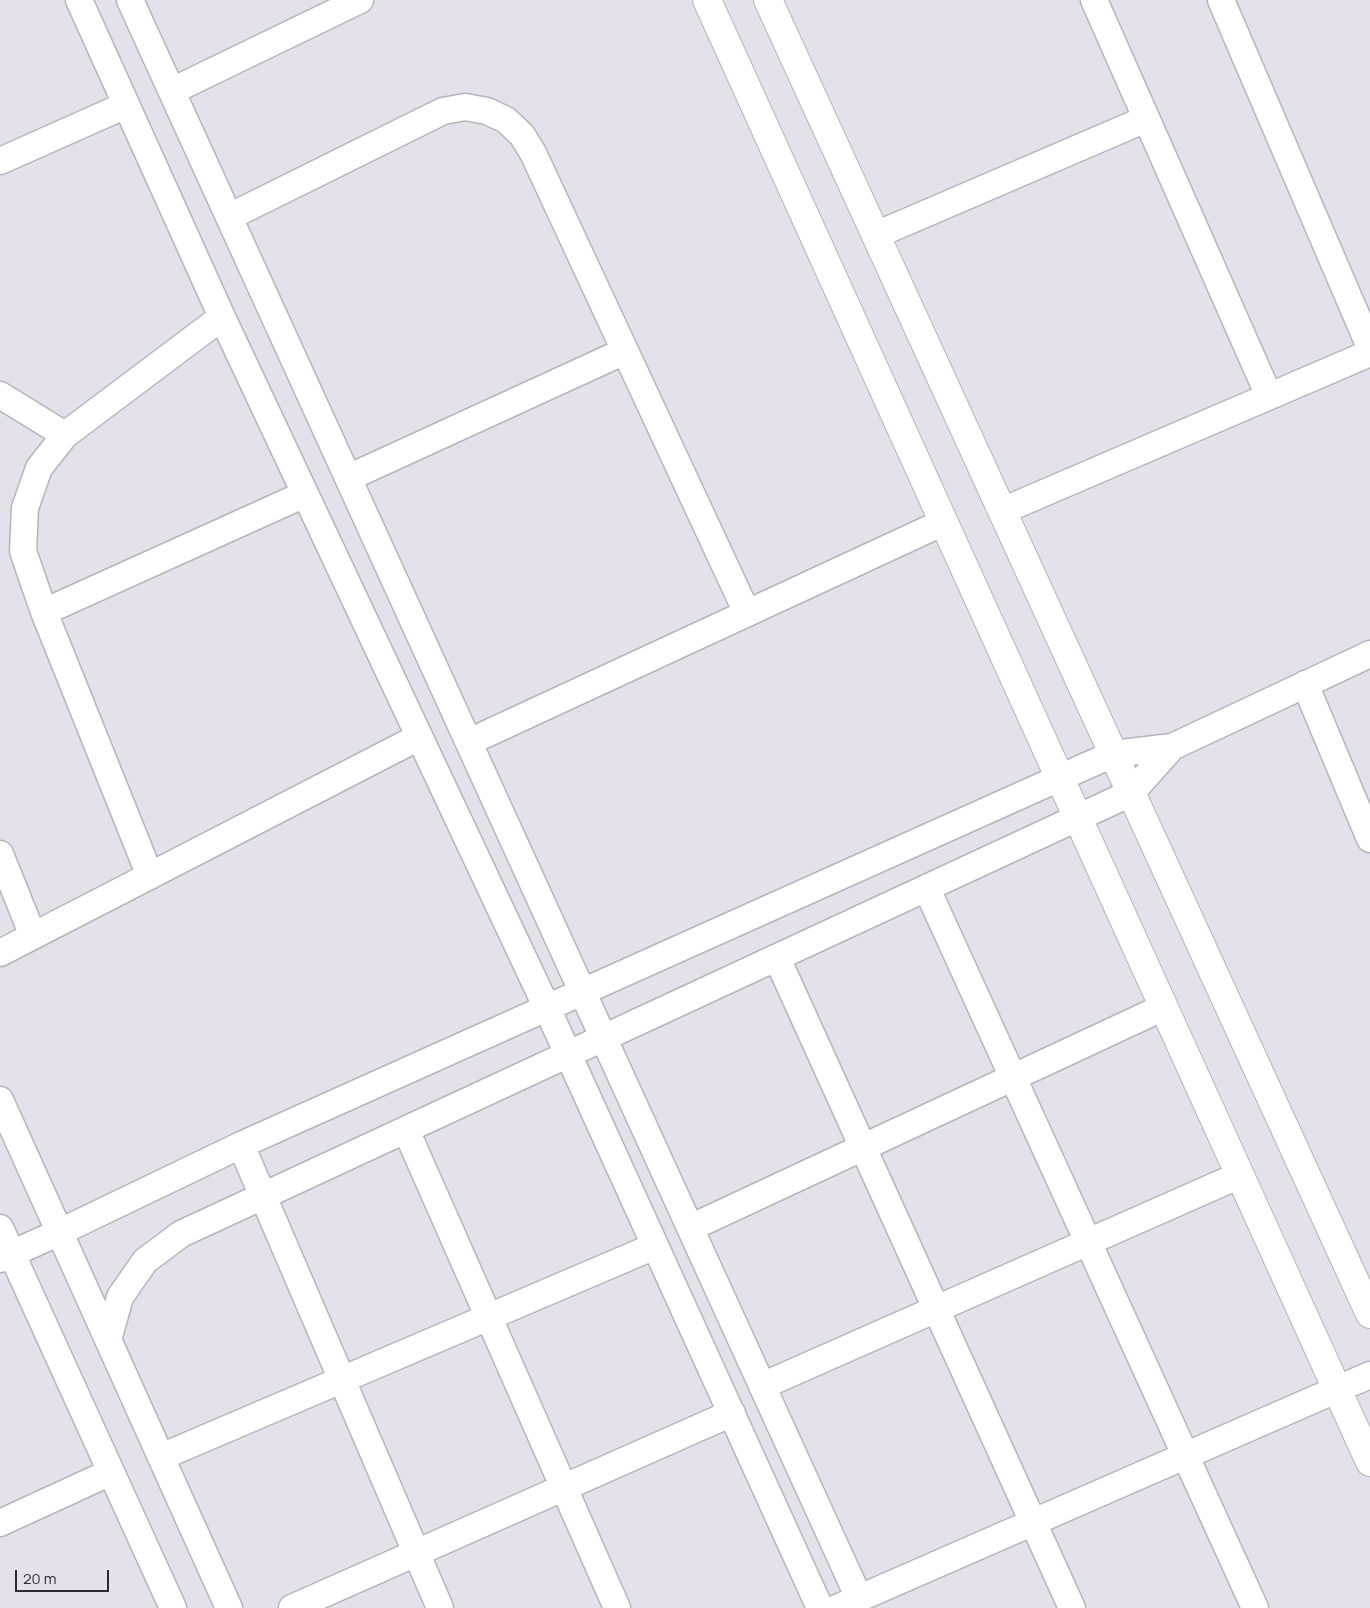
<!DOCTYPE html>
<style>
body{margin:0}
#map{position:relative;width:1370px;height:1608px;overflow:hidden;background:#e4e1eb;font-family:Manrope,sans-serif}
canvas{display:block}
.scale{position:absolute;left:15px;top:1570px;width:94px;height:22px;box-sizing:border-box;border:2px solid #2d2c30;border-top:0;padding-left:6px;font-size:15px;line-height:18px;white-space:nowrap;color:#2d2c30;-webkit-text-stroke:4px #e4e1eb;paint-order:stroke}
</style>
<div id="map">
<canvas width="1370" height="1608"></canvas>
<div class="scale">20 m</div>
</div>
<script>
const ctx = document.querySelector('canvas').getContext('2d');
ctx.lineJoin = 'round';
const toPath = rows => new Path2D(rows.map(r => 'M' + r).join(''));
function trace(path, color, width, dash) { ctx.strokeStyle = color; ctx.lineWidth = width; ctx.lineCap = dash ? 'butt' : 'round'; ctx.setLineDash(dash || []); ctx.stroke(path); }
const street = toPath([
 [79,0,222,317,547,1008,820,1608],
 [130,0,859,1598],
 [1094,0,1269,396],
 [1221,0,1370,347],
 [172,91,360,0],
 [0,161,126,105],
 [229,217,443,111,465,107,487,111,506,120,522,135,533,153,747,613],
 [876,235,1146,119],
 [0,395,65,435],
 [348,478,625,351],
 [1002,511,1370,353],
 [44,612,305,494],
 [1305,684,1370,839],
 [469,742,944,522],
 [0,854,33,936],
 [150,876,44,612,23,551,25,508,39,468,65,435,222,317],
 [927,889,1255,1608],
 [0,953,419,737],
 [777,958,1072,1608],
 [0,1100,229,1608],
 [406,1130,617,1608],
 [241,1145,440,1608],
 [0,1228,173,1608],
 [690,1228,1164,1007],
 [0,1259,60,1232,241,1145,1113,754,1172,747,1370,654],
 [108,1340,120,1297,145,1261,181,1234,1131,793,1172,747],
 [762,1386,1240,1175],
 [161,1457,655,1246],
 [0,1523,111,1472],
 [292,1608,732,1413],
 [837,1608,1370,1375]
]);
const secondary = toPath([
 [707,0,1370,1462],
 [768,0,1370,1314]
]);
trace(street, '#b7b3bd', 29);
trace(secondary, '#b7b3bd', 30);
trace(street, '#fff', 26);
trace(secondary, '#fff', 28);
</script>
